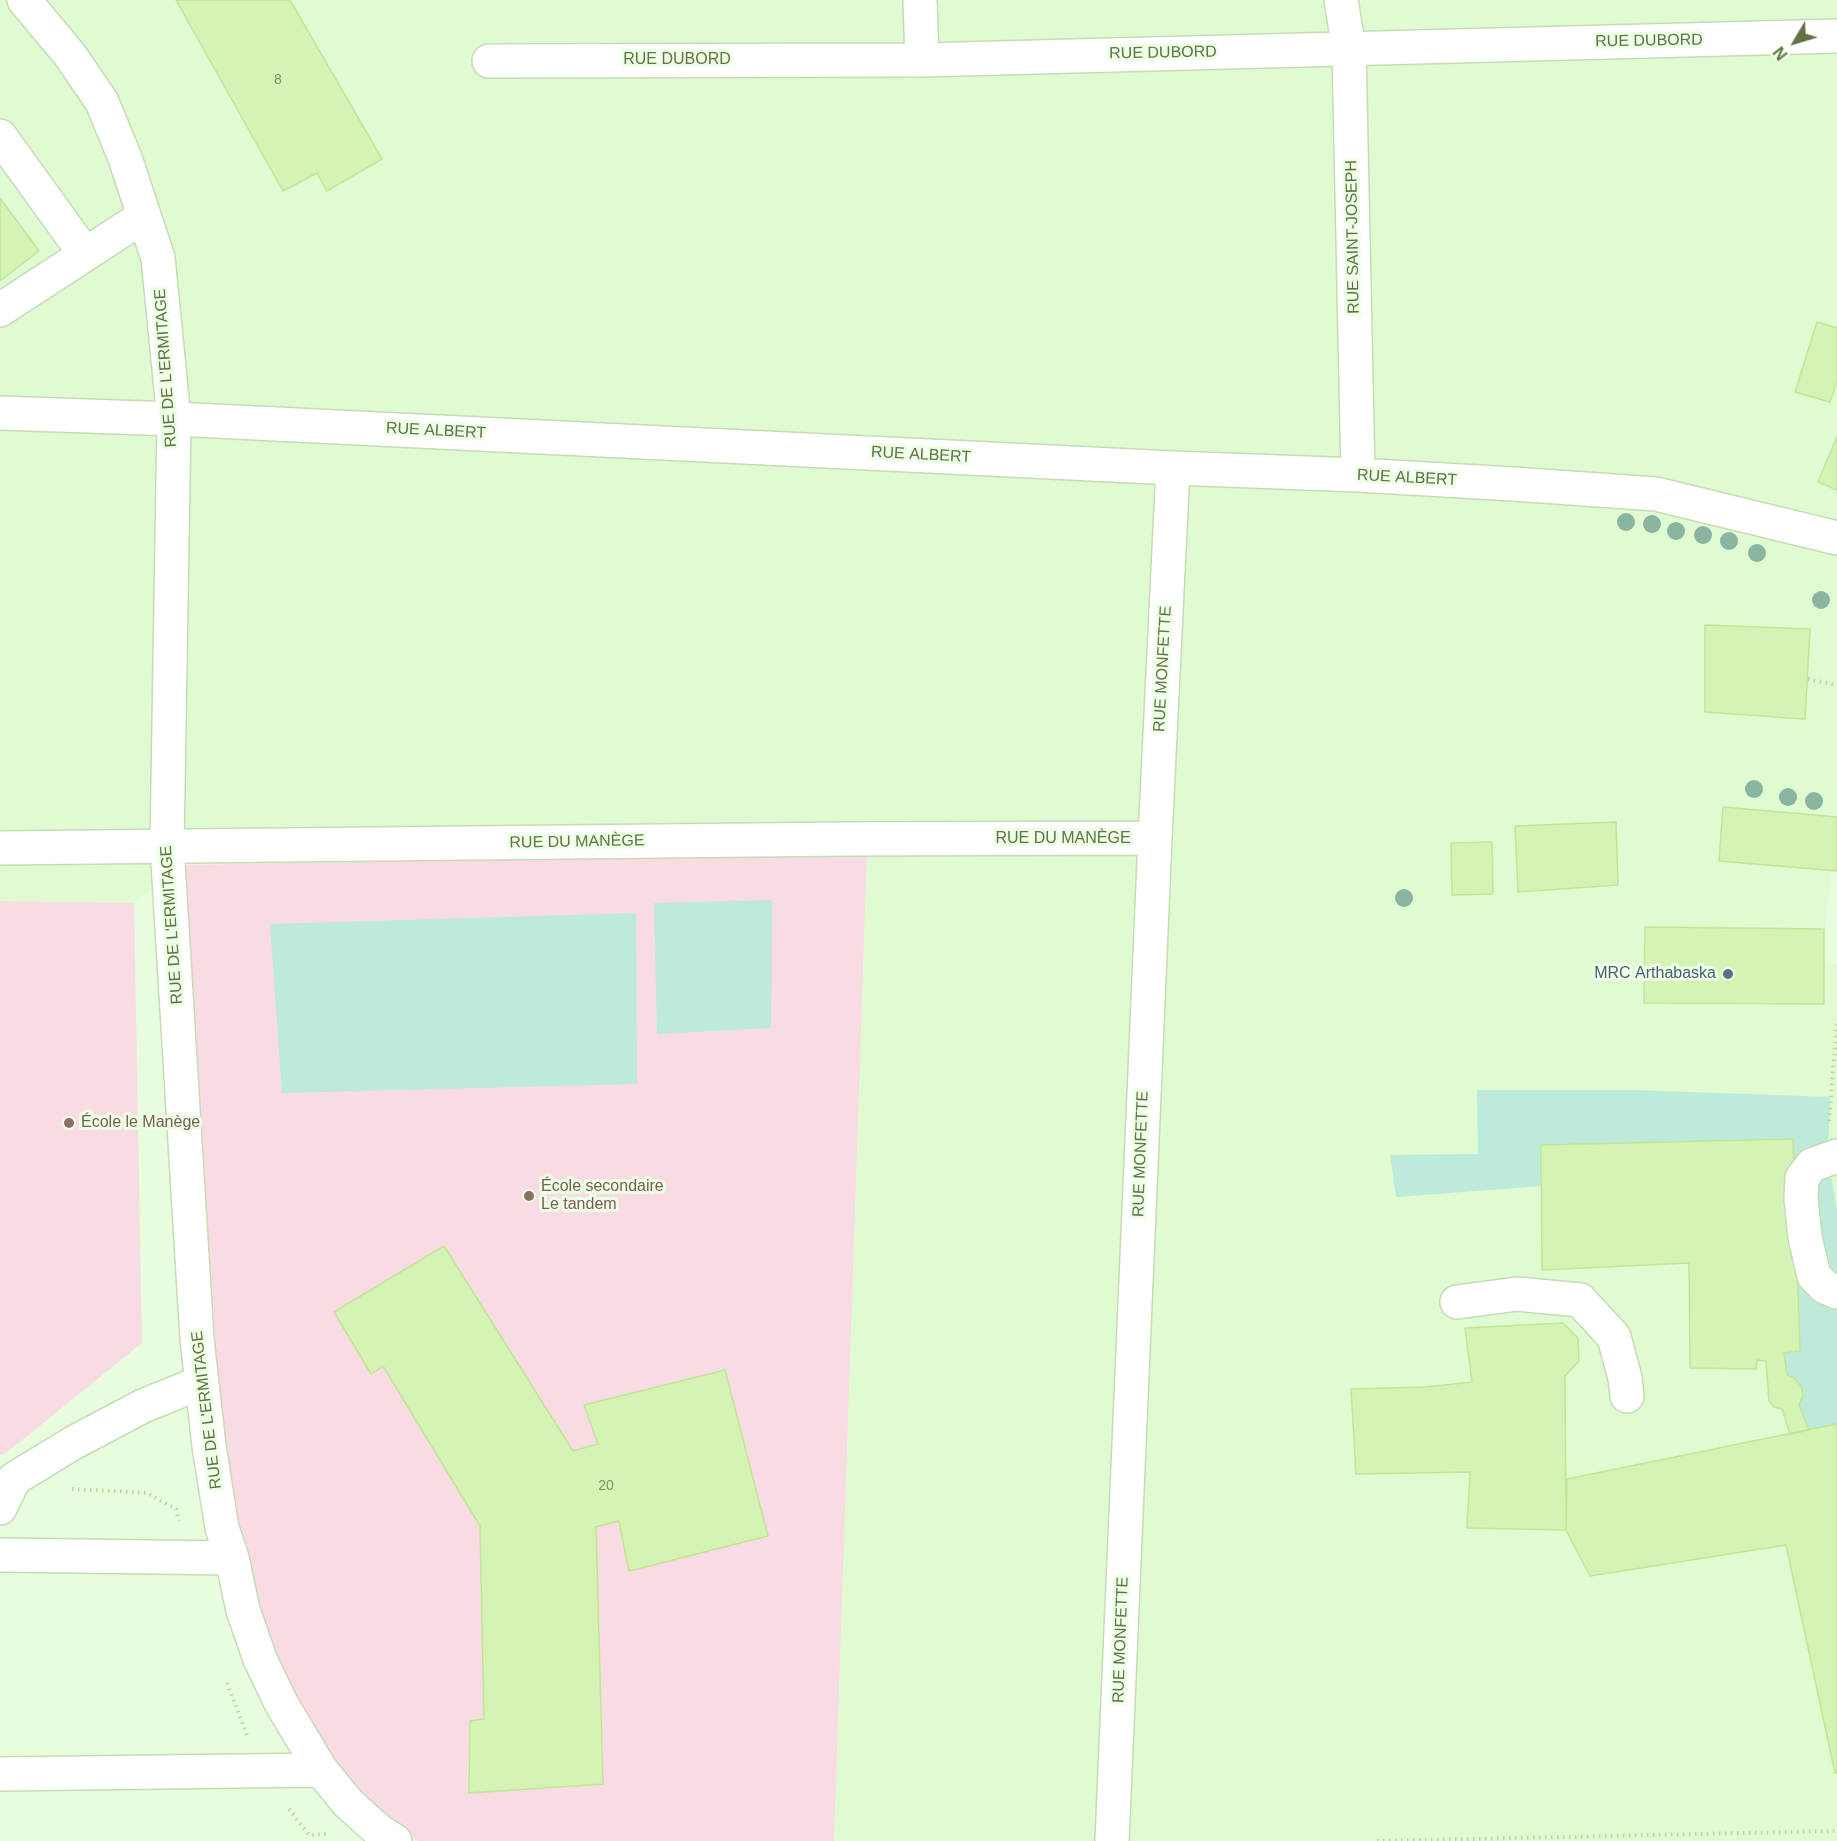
<!DOCTYPE html>
<meta charset="utf-8">
<style>
body{margin:0}
#map{position:relative;width:1837px;height:1841px;overflow:hidden;background:#e7fdde;font-family:Arial,sans-serif}
canvas{display:block}
.north{position:absolute;left:1765px;top:12px;width:60px;height:60px;-webkit-text-stroke:4px #edffe5;paint-order:stroke;rotate:232deg;font-size:16px;font-weight:700;line-height:24px;text-align:center;color:#5f7346}
.north::after{content:'';display:block;margin:auto;width:21px;height:27px;background:#5f7346;clip-path:polygon(50% 0,100% 100%,50% 72%,0 100%)}
</style>
<div id="map">
<canvas width="1837" height="1841"></canvas>
<div class="north">N</div>
</div>
<script>
const ctx = document.querySelector('canvas').getContext('2d');
ctx.lineJoin = 'round';
function paint(path, color) { ctx.fillStyle = color; ctx.fill(path, 'evenodd'); }
const toPath = rows => new Path2D(rows.map(r => 'M' + r).join(''));
function trace(path, color, width, dash) { ctx.strokeStyle = color; ctx.lineWidth = width; ctx.lineCap = dash ? 'butt' : 'round'; ctx.setLineDash(dash || []); ctx.stroke(path); }
function drawText(font, color, halo, rows, align = 'center') {
  ctx.font = font + ' Arial,sans-serif'; ctx.lineWidth = 6; ctx.setLineDash([]); ctx.textBaseline = 'middle'; ctx.strokeStyle = halo; ctx.fillStyle = color; for (const [text, x, y, turn = 0] of rows) {
    ctx.save(); ctx.translate(x, y); ctx.rotate((+turn || 0) * Math.PI / 180); ctx.textAlign = isNaN(turn) ? turn : align; if (halo) ctx.strokeText(text, 0, 0); ctx.fillText(text, 0, 0); ctx.restore();
  }
}
const residential = toPath([
 [0,0,1837,0,1837,828,1833,848,1821,964,1837,964,1837,1841,834,1841,867,852,185,865,134,903,0,901]
]);
const education = toPath([
 [867,852,834,1841,418,1841,367,1810,281,1685,222,1528,185,865],
 [0,901,134,903,142,1343,5,1454,0,1454]
]);
const green = toPath([
 [772,900,771,1028,657,1034,654,903],
 [636,913,637,1084,282,1093,270,924],
 [1477,1090,1634,1090,1830,1097,1828,1159,1837,1210,1837,1424,1809,1430,1799,1405,1803,1395,1801,1386,1794,1378,1787,1375,1784,1353,1800,1350,1793,1139,1542,1145,1542,1186,1396,1197,1390,1155,1478,1154]
]);
const building = toPath([
 [176,0,290,0,382,159,327,191,317,173,283,191,176,0],
 [0,198,39,251,0,281,0,198],
 [1817,322,1837,328,1837,381,1830,402,1795,392,1817,322],
 [1837,437,1837,490,1818,482,1837,437],
 [1705,625,1810,629,1805,719,1705,712,1705,625],
 [1723,807,1837,817,1837,871,1719,861,1723,807],
 [1616,822,1618,885,1518,892,1515,826,1616,822],
 [1492,842,1493,894,1452,895,1451,843,1492,842],
 [1645,927,1824,929,1824,1004,1644,1003,1645,927],
 [1793,1139,1800,1351,1784,1353,1787,1375,1794,1378,1801,1386,1803,1395,1799,1405,1809,1430,1790,1434,1782,1409,1774,1407,1769,1401,1766,1361,1757,1360,1756,1369,1690,1368,1689,1263,1542,1270,1541,1145,1793,1139],
 [444,1246,573,1451,598,1444,584,1405,725,1370,768,1536,629,1571,619,1521,596,1527,603,1784,469,1793,470,1721,484,1719,480,1526,383,1366,371,1374,334,1312,444,1246],
 [1563,1323,1578,1338,1579,1361,1565,1376,1566,1530,1467,1528,1470,1472,1356,1474,1351,1389,1426,1387,1472,1382,1465,1328,1563,1323],
 [1837,1424,1837,1773,1835,1773,1786,1545,1590,1576,1566,1530,1567,1479,1837,1424]
]);
const path = toPath([
 [1808,679,1837,685],
 [1829,1121,1837,1023],
 [72,1489,147,1493,176,1509,179,1521],
 [227,1683,247,1735],
 [289,1809,309,1835,326,1834],
 [1377,1841,1837,1831]
]);
const minor = toPath([
 [24,0,70,55,102,102,125,158,158,258,174,419,167,846,197,1339,209,1446,222,1528,232,1558,243,1610,260,1659,281,1703,321,1770,348,1803,379,1831,395,1841],
 [920,0,922,60],
 [1341,0,1349,49,1358,475],
 [489,61,922,60,1837,36],
 [0,136,85,254],
 [0,310,144,216],
 [0,413,174,419,1173,468,1358,475,1513,484,1656,494,1837,538],
 [0,848,847,839,1155,838],
 [1837,1156,1812,1165,1802,1178,1801,1199,1805,1237,1814,1276,1825,1287,1837,1292],
 [1457,1302,1517,1294,1580,1300,1614,1337,1625,1378,1627,1396],
 [0,1508,14,1479,73,1443,143,1406,202,1382],
 [0,1555,232,1558],
 [0,1774,321,1770],
 [1112,1841,1155,838,1173,468]
]);
const trees = [
 [1626,522],
 [1652,524],
 [1676,531],
 [1703,535],
 [1729,541],
 [1757,553],
 [1821,600],
 [1754,789],
 [1788,797],
 [1814,801],
 [1404,898]
];
const markers = [
 [1728,974,6,"#5c6f8a"],
 [69,1123,6,"#8d6e63"],
 [529,1196,6,"#8d6e63"]
];
const numberNames = [
 ["8",278,80],
 ["20",606,1486]
];
const streetNames = [
 ["RUE DUBORD",1649,41,-1],
 ["RUE DUBORD",1163,53,-1],
 ["RUE DUBORD",677,60],
 ["RUE SAINT-JOSEPH",1353,237,-91],
 ["RUE DE L'ERMITAGE",166,368,-94],
 ["RUE ALBERT",436,431,3],
 ["RUE ALBERT",921,455,3],
 ["RUE ALBERT",1407,478,3],
 ["RUE MONFETTE",1163,669,-87],
 ["RUE DU MANÈGE",1063,839],
 ["RUE DU MANÈGE",577,842,-1],
 ["RUE DE L'ERMITAGE",172,925,-94],
 ["RUE MONFETTE",1141,1154,-88],
 ["RUE DE L'ERMITAGE",207,1410,-97],
 ["RUE MONFETTE",1121,1640,-88]
];
const serviceNames = [
 ["MRC Arthabaska",1716,974]
];
const educationNames = [
 ["École le Manège",81,1123],
 ["École secondaire",541,1187],
 ["Le tandem",541,1205]
];
paint(residential, '#e0fad2');
paint(education, '#f9dbe4');
paint(green, '#bdeadb');
paint(building, '#d5f3b4');
trace(building, '#c1e794', 1.5);
trace(minor, '#c6dcb5', 36);
trace(path, '#bad898', 4, [1.5, 4.5]);
trace(minor, '#fff', 33);
ctx.fillStyle = '#8ab5a0';
for (const [x, y] of trees) { ctx.beginPath(); ctx.arc(x, y, 9, 0, 2 * Math.PI); ctx.fill(); }
for (const [x, y, r, color] of markers) { const dot = new Path2D(); dot.arc(x, y, r, 0, 2 * Math.PI); ctx.fillStyle = color; ctx.fill(dot); trace(dot, '#edffe5', 2); }
drawText('14px', '#7c9362', null, numberNames);
drawText('16px', '#5f7346', '#edffe5', streetNames);
drawText('16px', '#4e5e75', '#edffe5', serviceNames, 'right');
drawText('16px', '#785e54', '#edffe5', educationNames, 'left');
</script>
